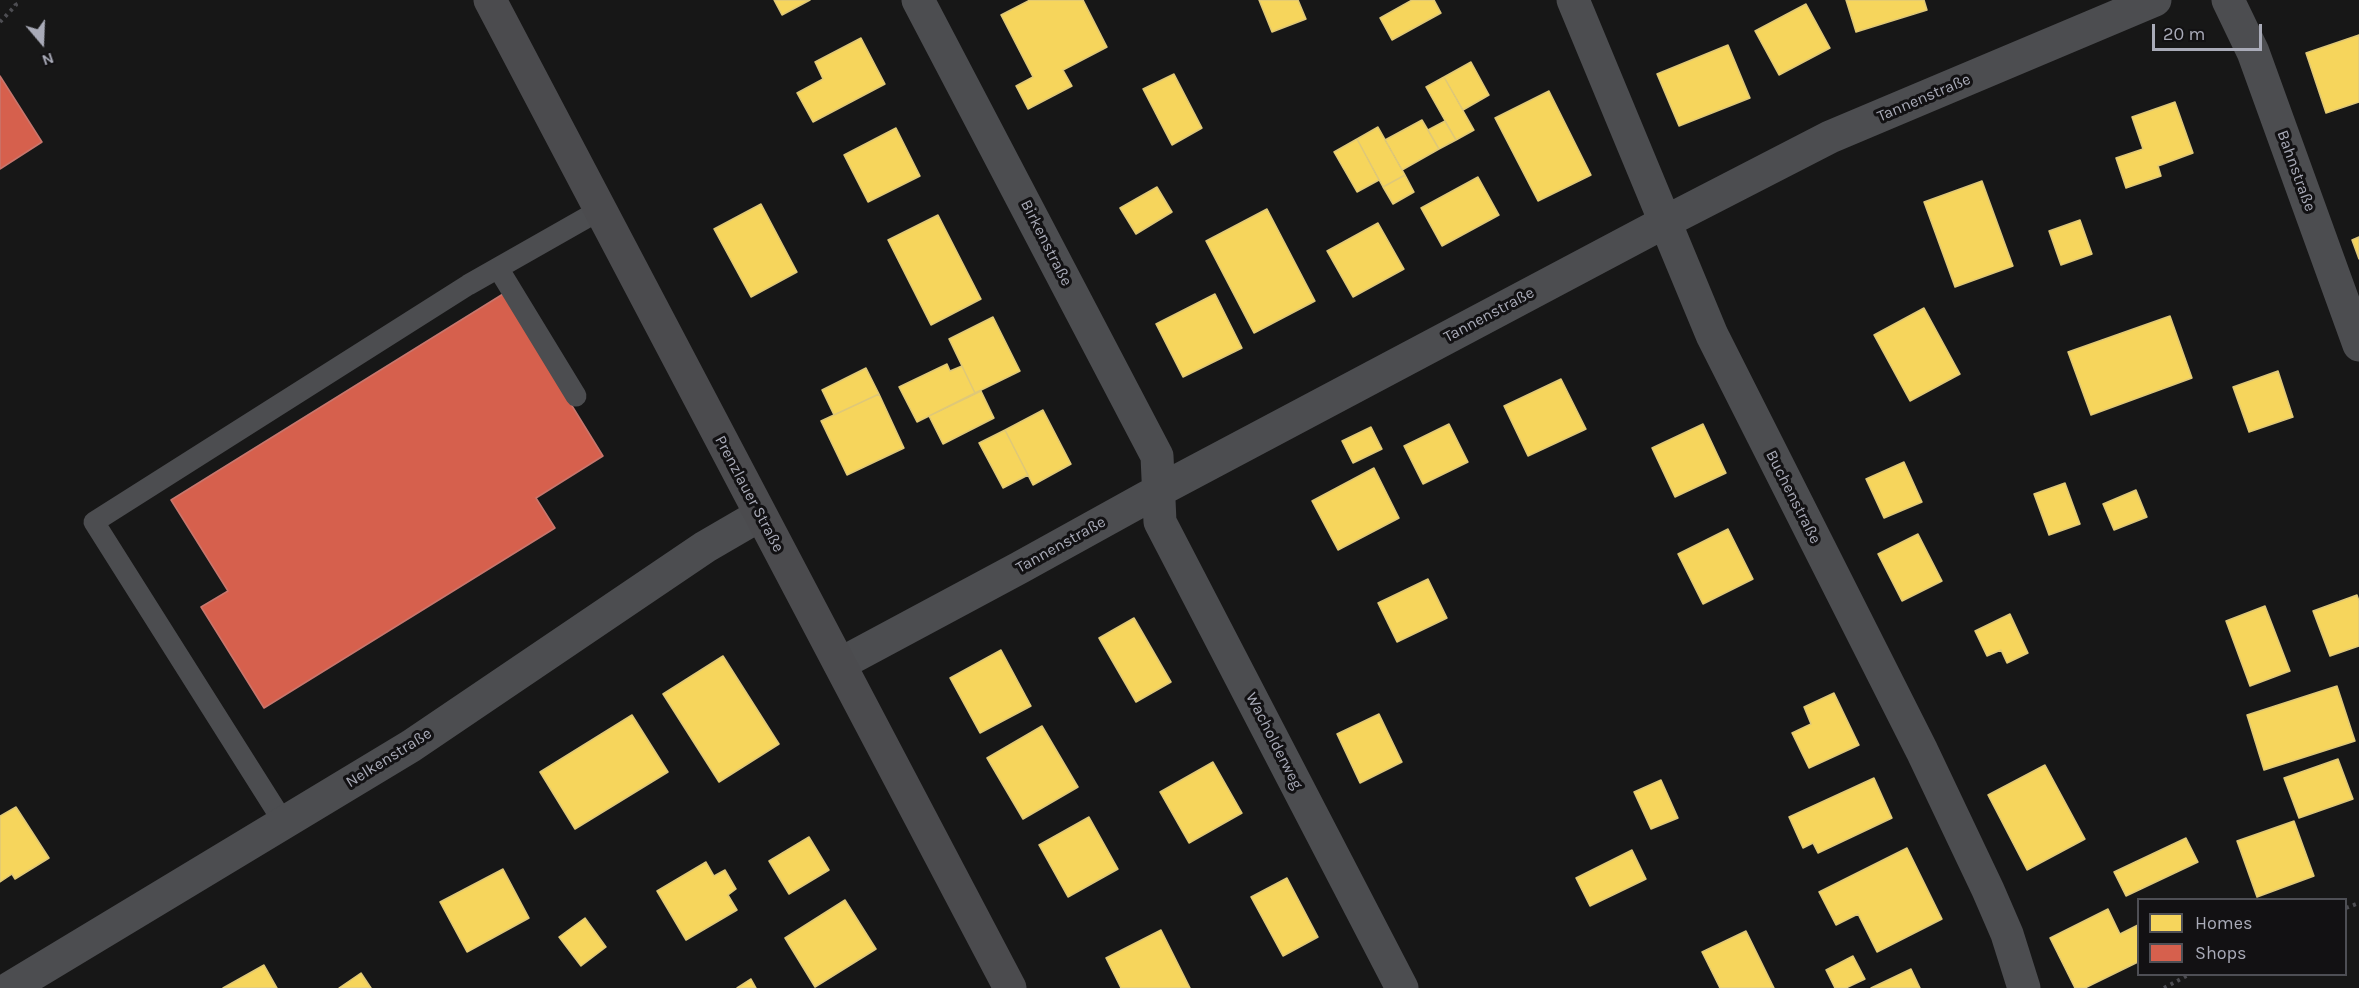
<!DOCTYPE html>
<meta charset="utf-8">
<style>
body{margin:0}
#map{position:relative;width:2359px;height:988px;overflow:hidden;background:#171717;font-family:Karla,sans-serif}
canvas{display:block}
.legend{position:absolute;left:2137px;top:898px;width:210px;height:78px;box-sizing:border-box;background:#121113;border:2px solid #4e4f55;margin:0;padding:8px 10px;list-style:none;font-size:18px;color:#a9abb8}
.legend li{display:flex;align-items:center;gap:12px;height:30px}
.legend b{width:30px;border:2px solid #4e4f55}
.north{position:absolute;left:12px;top:12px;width:60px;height:60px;-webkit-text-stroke:4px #121113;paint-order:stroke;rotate:161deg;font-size:16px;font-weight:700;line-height:24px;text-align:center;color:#a9abb8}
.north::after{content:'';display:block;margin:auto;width:21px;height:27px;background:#a9abb8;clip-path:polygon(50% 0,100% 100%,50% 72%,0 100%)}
.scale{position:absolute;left:2152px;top:24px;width:110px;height:27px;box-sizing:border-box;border:3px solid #a9abb8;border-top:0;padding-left:8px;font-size:18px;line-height:21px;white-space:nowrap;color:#a9abb8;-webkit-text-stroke:4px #121113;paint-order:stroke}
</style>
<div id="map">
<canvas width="2359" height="988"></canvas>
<ul class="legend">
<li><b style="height:16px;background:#f6d55c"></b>Homes</li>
<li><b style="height:16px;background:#d6604d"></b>Shops</li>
</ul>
<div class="north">N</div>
<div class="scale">20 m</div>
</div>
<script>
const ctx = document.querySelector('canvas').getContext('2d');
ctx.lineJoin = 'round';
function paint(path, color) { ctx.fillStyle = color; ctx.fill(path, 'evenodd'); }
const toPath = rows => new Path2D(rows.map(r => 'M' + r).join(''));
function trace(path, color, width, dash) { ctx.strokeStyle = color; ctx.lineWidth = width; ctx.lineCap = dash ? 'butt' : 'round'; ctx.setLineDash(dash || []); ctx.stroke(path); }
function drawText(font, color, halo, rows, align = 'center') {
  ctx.font = font + ' Karla,sans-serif'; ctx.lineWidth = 6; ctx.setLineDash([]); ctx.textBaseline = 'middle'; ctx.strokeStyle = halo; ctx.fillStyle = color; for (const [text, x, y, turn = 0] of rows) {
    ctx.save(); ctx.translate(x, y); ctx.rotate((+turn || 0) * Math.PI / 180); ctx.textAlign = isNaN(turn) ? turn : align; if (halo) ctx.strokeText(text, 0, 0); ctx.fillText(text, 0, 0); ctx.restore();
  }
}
const homes = toPath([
 [774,0,810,0,782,15,774,0],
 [1030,0,1083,0,1107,47,1063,70,1072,86,1028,109,1016,86,1033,77,1001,15,1030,0],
 [1259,0,1298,0,1306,19,1272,32,1259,0],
 [1412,0,1434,0,1441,13,1392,40,1380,18,1412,0],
 [1846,0,1924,0,1927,10,1856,32,1846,0],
 [1806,4,1830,48,1779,75,1755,31,1806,4],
 [2359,35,2359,102,2326,113,2306,53,2359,35],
 [861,38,885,84,813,122,797,93,823,79,815,62,861,38],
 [1728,45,1750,98,1679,126,1657,74,1728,45],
 [1471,62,1489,95,1463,110,1444,77,1471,62],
 [1174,74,1202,128,1172,145,1143,89,1174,74],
 [1444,77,1474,130,1456,140,1426,87,1444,77],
 [1549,91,1591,175,1538,201,1495,118,1549,91],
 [2175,102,2193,153,2158,166,2161,176,2126,188,2116,158,2143,149,2132,117,2175,102],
 [1422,120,1439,149,1402,170,1385,140,1422,120],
 [1445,121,1456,140,1439,149,1428,130,1445,121],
 [1378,127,1405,175,1383,187,1357,139,1378,127],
 [896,128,920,176,868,202,844,155,896,128],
 [1357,139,1379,180,1357,192,1334,152,1357,139],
 [1405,175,1414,192,1393,204,1383,187,1405,175],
 [1478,177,1499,215,1442,246,1421,208,1478,177],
 [1982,181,2013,266,1955,287,1924,202,1982,181],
 [1157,187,1172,212,1136,234,1120,208,1157,187],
 [761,204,797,272,751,297,714,229,761,204],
 [1267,209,1315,301,1254,333,1206,241,1267,209],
 [938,215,981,299,931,325,888,240,938,215],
 [2080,220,2092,254,2061,265,2049,231,2080,220],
 [1378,223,1404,269,1353,297,1327,251,1378,223],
 [2359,237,2359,259,2352,240,2359,237],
 [1215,294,1242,348,1183,377,1156,324,1215,294],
 [1924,308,1960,374,1910,401,1874,335,1924,308],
 [2170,316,2192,378,2091,415,2068,352,2170,316],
 [993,317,1020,371,975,393,949,339,993,317],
 [947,364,950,371,962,366,975,393,917,422,899,387,947,364],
 [866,368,879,394,834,415,822,390,866,368],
 [2278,371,2293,417,2249,432,2233,387,2278,371],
 [1561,379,1586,429,1528,456,1504,406,1561,379],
 [981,391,994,418,943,444,929,416,981,391],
 [879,394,904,448,847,475,821,421,879,394],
 [1043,410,1071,464,1033,485,1005,430,1043,410],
 [1449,424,1468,462,1423,484,1404,446,1449,424],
 [1703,424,1726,473,1675,497,1652,448,1703,424],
 [1371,427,1382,449,1353,463,1342,441,1371,427],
 [1005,430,1028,475,1003,488,979,443,1005,430],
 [1904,462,1922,502,1884,518,1866,479,1904,462],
 [1374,468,1399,518,1338,550,1312,501,1374,468],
 [2065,483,2080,524,2049,535,2034,494,2065,483],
 [2136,490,2147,517,2114,530,2103,504,2136,490],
 [1728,529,1753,579,1703,604,1678,554,1728,529],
 [1918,534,1942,581,1902,601,1878,554,1918,534],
 [1428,579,1447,618,1397,642,1378,603,1428,579],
 [2357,595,2359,601,2359,646,2330,656,2313,611,2357,595],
 [2265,606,2290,671,2250,686,2226,621,2265,606],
 [2010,614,2028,653,2007,663,2001,650,1987,656,1975,631,2010,614],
 [1134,618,1171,682,1136,702,1099,638,1134,618],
 [1001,650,1031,706,980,733,950,678,1001,650],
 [723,656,779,744,719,782,663,694,723,656],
 [2337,686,2355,741,2264,770,2247,715,2337,686],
 [1834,693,1859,745,1809,768,1792,733,1811,724,1804,707,1834,693],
 [1379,714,1402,762,1360,783,1337,734,1379,714],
 [632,715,668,772,575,829,540,772,632,715],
 [1042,726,1078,787,1023,819,987,758,1042,726],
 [2338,759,2353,799,2299,818,2284,778,2338,759],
 [1213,762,1242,813,1189,843,1160,792,1213,762],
 [2045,765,2085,839,2027,870,1988,795,2045,765],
 [1874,778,1892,818,1818,853,1813,843,1803,848,1789,817,1874,778],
 [1661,780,1678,818,1651,829,1634,792,1661,780],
 [16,807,49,858,15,879,12,874,0,882,0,816,16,807],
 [1089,817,1118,869,1068,897,1039,845,1089,817],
 [2294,821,2314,876,2257,897,2237,841,2294,821],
 [809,837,829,870,789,894,769,861,809,837],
 [2186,838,2198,862,2126,896,2114,872,2186,838],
 [1907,848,1942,919,1877,952,1858,914,1836,925,1819,892,1907,848],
 [1632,850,1646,879,1590,906,1576,878,1632,850],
 [706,862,714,876,725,870,736,889,728,895,737,910,686,940,657,891,706,862],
 [503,869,529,918,467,952,440,902,503,869],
 [1287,878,1318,937,1283,956,1251,897,1287,878],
 [845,900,876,949,815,987,785,938,845,900],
 [2108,909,2120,934,2138,925,2138,962,2085,988,2075,988,2050,938,2108,909],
 [585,918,606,947,581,966,559,937,585,918],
 [1161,930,1190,988,1121,988,1106,958,1161,930],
 [1746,931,1774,988,1720,988,1702,952,1746,931],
 [1853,956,1865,979,1846,988,1835,988,1826,970,1853,956],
 [264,965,277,988,223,988,264,965],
 [1911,969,1920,988,1871,988,1911,969],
 [361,973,371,988,339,988,361,973],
 [751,979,756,988,737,988,751,979]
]);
const shops = toPath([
 [0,76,42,142,0,169,0,76],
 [503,294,603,456,536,498,555,528,264,708,201,607,228,591,171,500,503,294]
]);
const path = toPath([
 [0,22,16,5,13,0],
 [2346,908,2359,903],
 [2164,988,2190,974]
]);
const service = toPath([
 [498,268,576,396],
 [284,823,94,522,468,285,600,210]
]);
const minor = toPath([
 [918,0,1157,456,1160,522,1402,988],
 [1573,0,1712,335,1922,751,1988,890,2007,934,2024,988],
 [2228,0,2253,52,2359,345],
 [840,664,1019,568,1160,490,1665,222,1830,137,2155,0],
 [10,988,411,746,705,547,760,515]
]);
const secondary = toPath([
 [490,0,1010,988]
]);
const streetNames = [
 ["Tannenstraße",1924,98,-23],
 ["Bahnstraße",2296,171,70],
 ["Birkenstraße",1046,243,63],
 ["Tannenstraße",1489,315,-28],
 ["Prenzlauer Straße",749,494,62],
 ["Buchenstraße",1793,497,63],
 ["Tannenstraße",1061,545,-29],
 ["Wacholderweg",1274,741,63],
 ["Nelkenstraße",389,758,-32]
];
paint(homes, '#f6d55c');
trace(homes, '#dfc878', 1.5);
paint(shops, '#d6604d');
trace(shops, '#c8766d', 1.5);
trace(path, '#4d4d52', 4, [3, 4.5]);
trace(service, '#4c4d50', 21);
trace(minor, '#4c4d50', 33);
trace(secondary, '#4b4b4e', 33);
drawText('16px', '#a9abb8', '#121113', streetNames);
</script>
